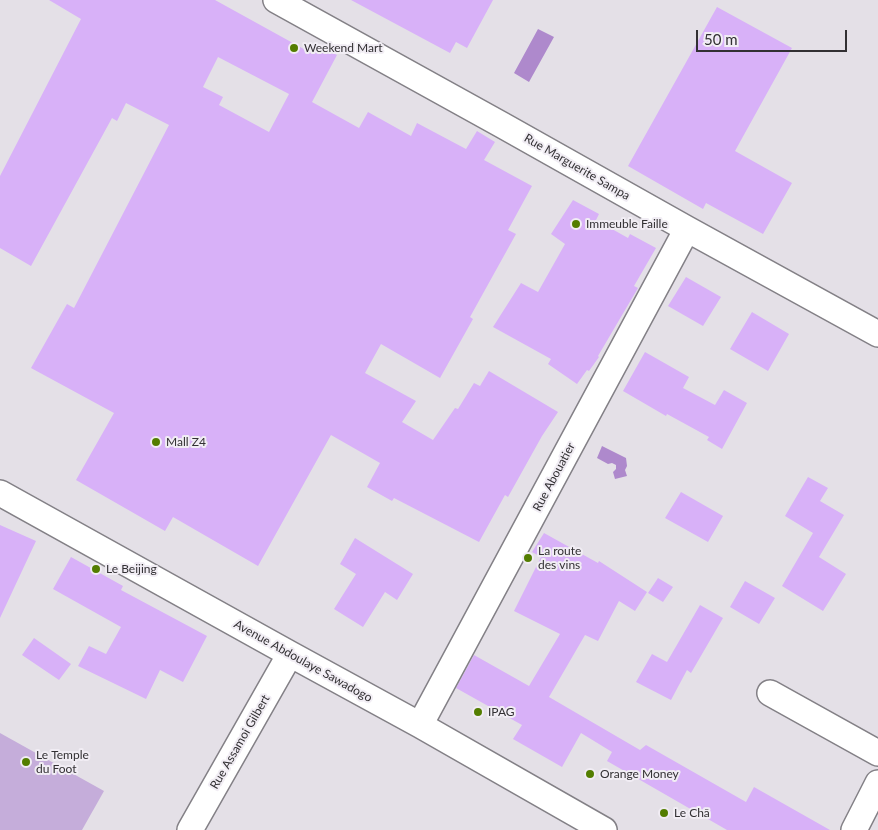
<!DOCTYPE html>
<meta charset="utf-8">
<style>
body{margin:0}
#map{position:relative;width:878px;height:830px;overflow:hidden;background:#e4e0e7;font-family:Lato,sans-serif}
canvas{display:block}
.scale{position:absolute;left:696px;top:30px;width:151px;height:22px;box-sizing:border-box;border:2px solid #323033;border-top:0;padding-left:6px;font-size:15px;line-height:18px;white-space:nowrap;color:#323033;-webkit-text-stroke:4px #f1edf4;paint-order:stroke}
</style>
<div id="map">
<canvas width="878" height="830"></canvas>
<div class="scale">50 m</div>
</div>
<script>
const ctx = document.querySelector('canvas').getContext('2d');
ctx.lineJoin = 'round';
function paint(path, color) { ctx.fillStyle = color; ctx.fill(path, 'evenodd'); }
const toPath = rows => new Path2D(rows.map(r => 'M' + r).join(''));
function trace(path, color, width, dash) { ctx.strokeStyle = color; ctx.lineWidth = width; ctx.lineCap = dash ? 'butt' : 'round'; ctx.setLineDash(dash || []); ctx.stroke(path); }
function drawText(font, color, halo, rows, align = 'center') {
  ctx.font = font + ' Lato,sans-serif'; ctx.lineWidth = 4; ctx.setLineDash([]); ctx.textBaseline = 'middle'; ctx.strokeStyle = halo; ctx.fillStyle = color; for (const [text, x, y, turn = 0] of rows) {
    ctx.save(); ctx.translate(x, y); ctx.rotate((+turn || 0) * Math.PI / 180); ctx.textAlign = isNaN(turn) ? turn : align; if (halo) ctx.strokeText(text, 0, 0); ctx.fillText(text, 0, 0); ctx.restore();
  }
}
const green = toPath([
 [0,733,104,791,82,830,0,830]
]);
const water = toPath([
 [538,29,554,37,529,82,514,73],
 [602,446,626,458,627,466,625,470,627,476,615,479,613,472,616,469,616,465,612,463,608,464,597,458]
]);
const building = toPath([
 [49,0,215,0,311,53,316,44,337,55,312,102,359,128,368,112,411,136,417,123,466,149,477,131,495,142,484,160,532,186,508,230,516,234,470,317,473,319,440,378,381,344,365,373,416,401,402,422,433,440,455,408,458,409,474,383,480,386,489,371,558,412,542,436,508,497,505,495,479,542,394,498,392,501,367,487,380,463,331,435,258,566,173,517,165,531,76,480,114,413,31,368,67,304,74,308,169,125,126,103,117,121,112,118,31,266,0,248,0,176,81,19],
 [218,57,289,94,269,132,219,105,223,97,203,87],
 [351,0,493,0,467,48,456,42,450,53],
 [717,7,792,48,735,151,792,183,763,234,706,203,703,209,628,166],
 [573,200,599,214,596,220,628,238,630,234,656,248,634,286,638,288,598,356,599,357,589,371,587,370,577,384,548,364,551,359,493,327,521,283,538,292,565,244,551,234],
 [686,277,721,297,703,326,668,306],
 [752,312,789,334,768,371,730,349],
 [645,352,689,377,683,388,715,405,724,390,747,403,722,449,707,440,709,437,667,414,666,416,623,391],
 [808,477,828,488,820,501,844,515,819,557,846,574,823,611,782,586,813,533,785,516],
 [681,492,723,516,708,542,665,518],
 [0,525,36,541,0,618],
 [544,533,598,563,599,561,647,592,635,611,619,601,598,641,585,635,549,697,640,750,646,745,746,802,754,787,830,830,727,830,607,761,612,752,581,733,562,767,513,739,522,725,456,688,474,655,529,686,560,634,514,611,541,557,532,552],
 [355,538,413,574,397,600,385,592,363,627,334,609,356,574,340,564],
 [71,557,123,586,121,590,207,636,183,682,160,670,146,699,78,666,89,646,106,654,121,627,53,589],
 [658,578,673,587,663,602,648,593],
 [745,581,775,598,759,624,730,607],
 [700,605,723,618,691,673,687,670,671,700,636,682,652,654,667,662],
 [34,638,71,664,59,680,22,655]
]);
const minor = toPath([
 [276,0,502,125,687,229,878,334],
 [0,493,290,654,420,725,604,830],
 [770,693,878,753],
 [420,725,687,229],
 [190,830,290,654],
 [854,830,878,783]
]);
const markers = [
 [294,48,5,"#537d00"],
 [576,224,5,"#537d00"],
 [156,442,5,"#537d00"],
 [528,558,5,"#537d00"],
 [96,569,5,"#537d00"],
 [478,712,5,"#537d00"],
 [26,762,5,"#537d00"],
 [590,774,5,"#537d00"],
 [664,813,5,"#537d00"]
];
const poiNames = [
 ["Weekend Mart",304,48],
 ["Immeuble Faille",586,224],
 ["Mall Z4",166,442],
 ["La route",538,551],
 ["des vins",538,565],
 ["Le Beijing",106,569],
 ["IPAG",488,712],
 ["Le Temple",36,755],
 ["du Foot",36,769],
 ["Orange Money",600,774],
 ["Le Chā",674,813]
];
const streetNames = [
 ["Rue Marguerite Sampa",577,167,30],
 ["Rue Abouatier",554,477,-62],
 ["Avenue Abdoulaye Sawadogo",303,661,29],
 ["Rue Assamoi Gilbert",240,742,-60]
];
paint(green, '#c5adda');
paint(water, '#ae89cc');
paint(building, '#d8b1f8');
trace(minor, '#838086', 28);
trace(minor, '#fff', 25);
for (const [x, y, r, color] of markers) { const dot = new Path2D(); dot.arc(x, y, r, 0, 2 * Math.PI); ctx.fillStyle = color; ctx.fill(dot); trace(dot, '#f1edf4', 2); }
drawText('12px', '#323033', '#f1edf4', poiNames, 'left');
drawText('12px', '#323033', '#f1edf4', streetNames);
</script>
